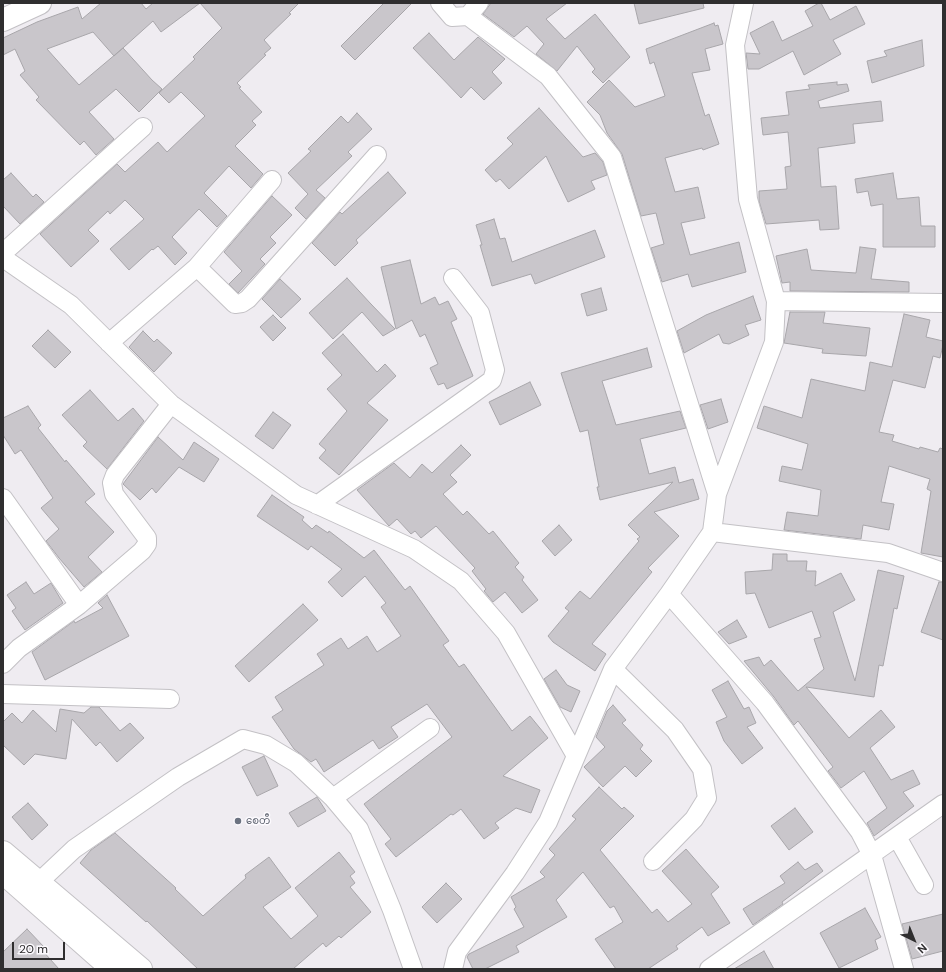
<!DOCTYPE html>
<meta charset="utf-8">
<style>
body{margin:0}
#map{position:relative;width:946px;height:972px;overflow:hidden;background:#efecf1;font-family:"DM Sans",sans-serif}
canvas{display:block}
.frame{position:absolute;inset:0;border:4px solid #2f2e2f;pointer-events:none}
.north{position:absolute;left:894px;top:920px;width:40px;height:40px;-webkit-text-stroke:3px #fcfafe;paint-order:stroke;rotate:137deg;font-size:11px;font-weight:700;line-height:16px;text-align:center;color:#2f2e2f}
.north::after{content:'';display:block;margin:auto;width:14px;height:18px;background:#2f2e2f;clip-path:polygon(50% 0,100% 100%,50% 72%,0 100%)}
.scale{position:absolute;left:12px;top:942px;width:53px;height:18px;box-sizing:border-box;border:2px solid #2f2e2f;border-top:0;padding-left:5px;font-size:12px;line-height:14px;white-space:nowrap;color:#2f2e2f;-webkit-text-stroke:3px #fcfafe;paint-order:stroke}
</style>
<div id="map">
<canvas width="946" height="972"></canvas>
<div class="frame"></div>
<div class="north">N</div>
<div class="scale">20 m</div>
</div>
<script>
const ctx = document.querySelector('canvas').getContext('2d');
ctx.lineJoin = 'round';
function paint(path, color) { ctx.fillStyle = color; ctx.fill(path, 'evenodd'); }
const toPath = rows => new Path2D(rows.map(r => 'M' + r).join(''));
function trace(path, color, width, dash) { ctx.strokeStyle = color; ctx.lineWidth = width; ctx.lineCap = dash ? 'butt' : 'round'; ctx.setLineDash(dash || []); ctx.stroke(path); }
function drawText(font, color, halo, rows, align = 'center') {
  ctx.font = font + ' "DM Sans","Noto Sans Myanmar",sans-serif'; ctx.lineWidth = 3; ctx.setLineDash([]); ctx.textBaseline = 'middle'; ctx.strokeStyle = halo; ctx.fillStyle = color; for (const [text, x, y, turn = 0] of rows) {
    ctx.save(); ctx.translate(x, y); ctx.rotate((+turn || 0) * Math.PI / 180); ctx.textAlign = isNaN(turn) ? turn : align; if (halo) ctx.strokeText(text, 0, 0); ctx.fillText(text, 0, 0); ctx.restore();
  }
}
const building = toPath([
 [101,3,141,3,146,9,153,3,299,3,289,13,291,14,264,40,271,48,264,54,266,55,237,83,241,87,239,88,262,112,252,121,256,125,235,146,263,174,251,188,229,166,204,193,227,216,217,227,199,209,172,237,187,253,175,265,158,246,153,250,152,249,129,270,110,249,144,219,125,200,110,214,108,211,88,230,99,241,71,267,40,234,117,164,125,172,158,142,167,152,205,116,181,92,169,103,159,93,195,59,193,57,222,28,200,3,161,32,153,21,114,56,93,32,47,49,79,85,123,48,152,80,162,89,139,112,116,89,89,112,114,139,96,155,84,141,80,145,36,100,39,97,20,75,25,71,15,49,3,55,3,38,37,22,78,7,82,19,101,3],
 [384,3,412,3,355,60,341,46,384,3],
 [491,3,567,3,546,19,565,39,595,14,630,57,603,83,592,72,595,69,577,46,557,71,536,54,544,44,527,26,514,37,483,14,491,3],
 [634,3,703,3,704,8,639,24,634,3],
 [819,3,821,3,830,20,856,6,865,24,833,40,841,54,804,75,793,51,759,69,748,69,746,53,760,54,750,33,773,21,782,41,813,26,805,11,819,3],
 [714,23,715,26,718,25,723,44,705,49,710,70,692,73,705,116,709,114,719,144,703,150,702,148,665,158,675,192,698,187,705,218,681,223,690,255,739,242,746,272,692,287,688,274,662,282,651,248,664,244,656,213,641,216,622,154,607,133,600,115,587,102,609,80,635,107,665,96,654,62,650,64,646,49,714,23],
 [429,33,454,60,478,37,505,59,492,72,502,83,484,100,471,87,461,98,413,48,429,33],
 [922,40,924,66,872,83,867,61,887,56,884,51,922,40],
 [837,82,837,85,847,84,849,91,818,101,820,108,881,101,883,121,853,124,855,143,818,148,821,187,836,186,839,229,820,230,819,220,766,224,759,201,759,191,787,189,785,167,791,166,788,132,763,135,761,118,789,115,786,92,810,89,808,85,837,82],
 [539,108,583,157,595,153,603,162,607,175,591,181,595,189,568,202,546,156,509,189,500,179,496,182,485,170,513,144,507,138,539,108],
 [357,113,372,129,348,152,352,156,316,190,325,198,306,219,295,208,308,194,288,173,311,151,308,149,341,116,348,123,357,113],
 [388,172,406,193,356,240,358,243,335,266,312,243,340,212,342,214,388,172],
 [11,173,33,197,36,194,44,202,20,224,3,206,3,180,11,173],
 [893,173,897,199,919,197,921,226,935,226,935,247,883,247,883,204,871,206,868,191,857,193,855,179,893,173],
 [272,196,292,215,270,237,276,243,260,259,265,264,238,293,229,284,242,271,224,252,272,196],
 [494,219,500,239,505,238,512,262,595,230,605,257,535,284,531,274,492,286,480,245,482,245,476,225,494,219],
 [860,247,876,249,871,279,909,282,909,292,790,291,790,282,782,283,776,256,807,249,811,270,856,273,860,247],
 [410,260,421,304,435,297,439,305,448,301,457,319,451,322,473,376,447,389,444,383,438,385,430,368,438,364,425,334,420,337,412,320,396,329,381,267,410,260],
 [347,278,371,304,395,329,383,336,362,312,333,339,309,313,347,278],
 [280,279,301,299,281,318,262,299,280,279],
 [601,288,607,310,587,316,581,294,601,288],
 [753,296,761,320,745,325,749,335,729,344,723,343,719,334,684,353,677,331,706,315,753,296],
 [790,312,825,312,823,323,870,328,866,356,822,353,823,349,784,343,790,312],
 [904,314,930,320,926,337,943,341,943,345,940,358,933,356,925,388,893,380,879,432,894,435,892,441,919,449,920,447,938,452,940,448,943,449,943,557,921,553,931,491,927,489,930,479,889,466,881,502,894,504,889,530,863,525,861,539,784,530,787,512,818,516,821,490,779,481,782,466,802,470,808,444,757,428,764,406,802,418,811,379,865,391,870,362,892,367,904,314],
 [273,315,286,328,273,341,260,327,273,315],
 [48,330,71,352,55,368,32,346,48,330],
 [143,331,154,342,157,339,172,353,154,372,129,347,143,331],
 [343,334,377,372,385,364,396,376,367,403,388,420,339,475,319,458,326,450,319,444,347,411,327,389,342,375,322,353,343,334],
 [647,348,652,367,602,381,616,425,680,411,686,428,640,439,649,474,675,467,679,483,693,479,699,499,654,512,679,536,648,568,652,572,592,644,606,654,595,671,553,642,548,636,569,611,565,608,580,591,590,599,639,541,637,539,640,537,628,525,673,482,600,500,597,487,599,487,588,430,580,432,561,373,647,348],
 [530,382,541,405,500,425,489,402,530,382],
 [90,390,118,421,133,408,144,421,107,469,83,446,87,442,62,415,90,390],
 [721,399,728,422,708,429,700,405,721,399],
 [28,406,41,425,38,428,65,462,66,460,95,494,85,502,114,532,88,557,102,572,84,587,59,558,46,541,59,529,41,508,53,498,21,450,15,454,3,435,3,418,28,406],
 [273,412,291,425,273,449,255,436,273,412],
 [158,437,183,460,194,442,219,459,204,482,179,467,156,493,152,488,140,500,123,484,158,437],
 [461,445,471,455,450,475,457,482,443,494,463,515,467,511,489,534,493,531,519,563,515,567,524,577,522,580,538,600,522,613,505,592,493,602,484,591,486,589,472,571,475,568,436,526,421,538,415,531,411,534,397,519,389,526,357,490,394,463,410,478,422,464,432,473,461,445],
 [272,495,304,517,302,520,312,529,316,525,328,533,329,531,364,558,374,550,405,590,410,586,449,641,443,645,459,667,464,664,512,731,530,716,548,738,503,776,540,790,531,813,516,808,495,823,499,828,484,839,461,809,453,815,451,814,396,857,385,844,391,839,364,804,452,737,427,704,391,727,398,737,379,749,373,740,324,772,316,759,311,762,294,749,272,717,283,710,275,697,324,665,317,654,341,638,348,649,367,636,377,652,401,636,381,607,386,603,365,576,342,597,328,582,342,569,311,546,308,550,257,516,272,495],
 [559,525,572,540,555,556,542,541,559,525],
 [773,554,787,554,787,561,807,561,806,571,816,571,815,586,841,573,855,600,833,612,855,681,878,570,904,576,897,609,894,608,883,666,879,665,874,697,806,687,849,738,881,710,895,727,870,748,891,780,913,770,920,784,903,792,914,806,874,836,867,823,887,808,864,771,841,788,828,771,833,767,798,721,794,725,774,697,744,661,759,657,764,666,771,660,798,691,824,669,814,639,821,637,812,611,769,628,755,593,746,594,745,572,772,570,773,554],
 [26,582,34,594,51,583,63,603,25,630,12,611,16,608,7,595,26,582],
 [939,582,943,582,943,640,921,632,939,582],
 [107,595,129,636,45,680,32,652,74,621,75,623,103,608,98,603,107,595],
 [303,604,318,620,249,682,235,666,303,604],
 [737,620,747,637,729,644,718,632,737,620],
 [556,670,567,685,580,691,571,712,560,707,544,679,556,670],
 [728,681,744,709,749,707,756,723,747,727,763,748,742,764,724,741,716,722,727,717,712,690,728,681],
 [613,705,626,720,622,723,643,745,640,749,652,761,636,777,625,766,603,787,584,767,605,747,596,737,607,711,613,705],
 [91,707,99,707,120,731,130,723,144,738,117,762,100,742,96,746,72,719,66,759,35,754,24,765,3,745,3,722,12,713,22,723,33,710,56,732,60,709,84,713,91,707],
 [264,756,278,786,257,796,242,767,264,756],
 [599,787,622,809,624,807,634,816,600,850,652,913,657,909,668,922,692,904,662,871,686,849,719,887,711,894,730,923,708,936,702,927,676,946,678,949,648,969,616,969,595,939,623,922,614,906,610,908,583,872,556,900,567,917,516,946,519,952,485,969,473,969,467,957,469,954,524,927,514,909,516,907,511,897,545,877,540,872,555,855,549,849,576,819,572,816,599,787],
 [317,797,326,811,298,827,289,813,317,797],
 [28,803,48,825,32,840,12,817,28,803],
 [795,808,813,832,789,850,771,826,795,808],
 [115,833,176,888,175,889,203,916,246,878,245,875,269,857,291,887,263,907,291,939,318,916,295,888,339,852,355,872,350,876,355,883,350,887,371,912,341,938,339,936,326,947,323,943,293,969,198,969,147,921,146,922,80,863,91,850,115,833],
 [798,862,805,870,817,863,823,871,782,902,783,904,753,925,743,909,785,883,780,876,798,862],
 [446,883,462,899,437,923,422,907,446,883],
 [865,908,881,937,875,940,878,949,839,968,820,933,865,908],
 [943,914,943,951,912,959,902,924,943,914],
 [27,929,44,947,41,949,59,969,3,969,3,952,27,929],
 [764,951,774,969,734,969,764,951]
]);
const minor = toPath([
 [440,3,452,17,468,16,548,76,612,157,717,494],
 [468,16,479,3],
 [3,253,143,127],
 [3,258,71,305,171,404,296,495,414,549,461,581,506,633,576,756],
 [197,267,272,180],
 [776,301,943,303],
 [109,343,197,267,235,304,242,303,248,299,377,155],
 [3,498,79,605],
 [317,505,492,380,495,370,480,313,453,278],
 [712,532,888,553,943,572],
 [669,594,765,703,860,832,872,855,904,969],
 [3,664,19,648,79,605,142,551,147,544,147,538,114,494,112,483,115,475,171,404],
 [613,669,675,730,702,769,707,798,694,819,653,861],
 [3,694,170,699],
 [333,798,430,728],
 [897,837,924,885],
 [39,882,74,849,178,777,243,739,266,745,296,763,333,798,359,829,392,910,413,969],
 [453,969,457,952,515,873,548,822,613,669,669,594,712,532,717,494,774,342,776,301,748,199,735,45,744,3],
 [709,969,943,804]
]);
const tertiary = toPath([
 [3,20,40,3]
]);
const primary = toPath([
 [3,852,141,969],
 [3,873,112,969]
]);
const markers = [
 [238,821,4,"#6b7280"]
];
const worshipNames = [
 ["စေတီ",246,821]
];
paint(building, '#c9c6cb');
trace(building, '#a8a6aa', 1);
trace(minor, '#c3c1c5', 20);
trace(tertiary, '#c3c1c5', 24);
trace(primary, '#c3c1c5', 24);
trace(minor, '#fff', 18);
trace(tertiary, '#fff', 22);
trace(primary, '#fff', 22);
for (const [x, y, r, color] of markers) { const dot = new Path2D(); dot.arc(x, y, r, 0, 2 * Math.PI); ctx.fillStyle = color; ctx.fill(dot); trace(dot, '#fcfafe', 1.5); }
drawText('10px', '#5b616d', '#fcfafe', worshipNames, 'left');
</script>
